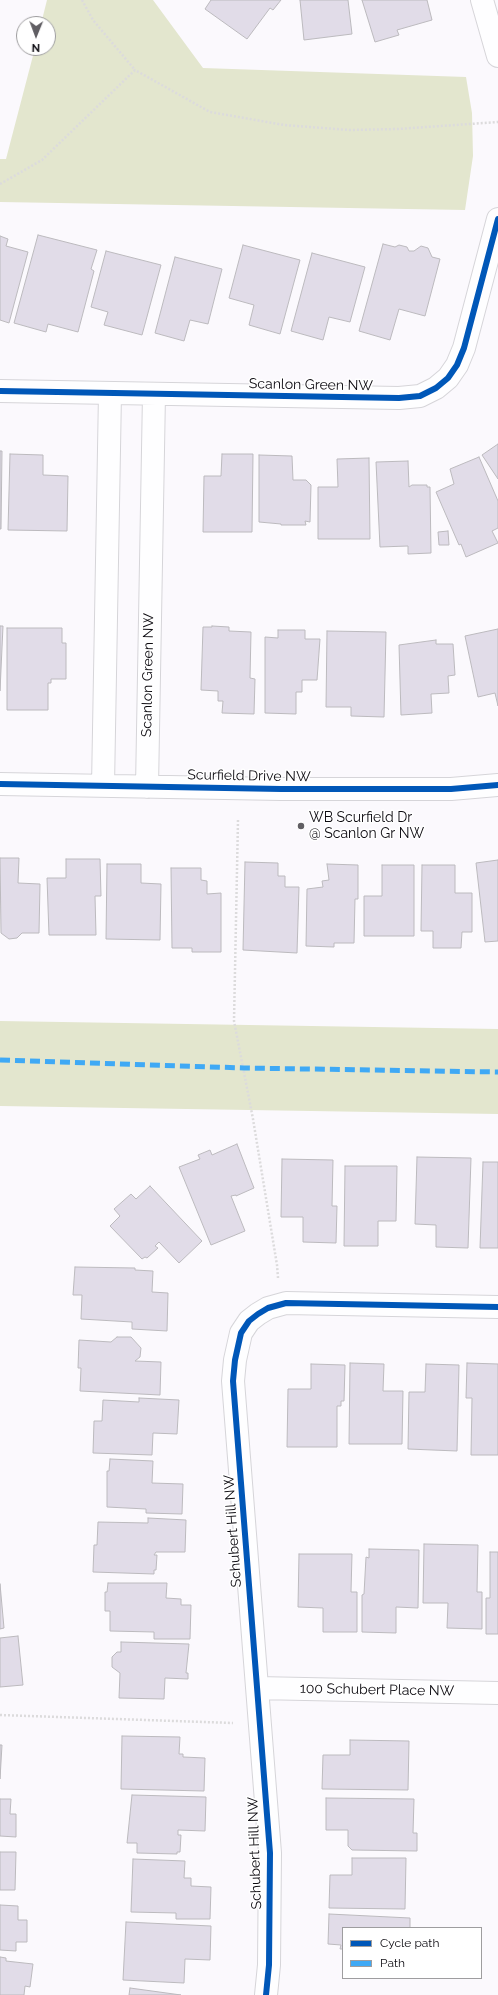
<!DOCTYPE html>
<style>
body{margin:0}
#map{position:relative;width:498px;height:1995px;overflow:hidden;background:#fbf9fd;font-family:Raleway,sans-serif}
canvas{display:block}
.legend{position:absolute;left:342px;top:1927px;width:140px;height:52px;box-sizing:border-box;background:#fff;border:1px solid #9e9d9f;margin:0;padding:5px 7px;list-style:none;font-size:12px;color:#0c0a10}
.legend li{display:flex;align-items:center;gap:8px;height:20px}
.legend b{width:20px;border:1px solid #9e9d9f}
.north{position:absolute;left:16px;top:16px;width:40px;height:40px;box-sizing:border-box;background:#fff;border:1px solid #9e9d9f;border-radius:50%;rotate:181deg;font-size:11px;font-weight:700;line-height:16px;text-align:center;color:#0c0a10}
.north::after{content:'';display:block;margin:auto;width:14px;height:18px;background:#605e63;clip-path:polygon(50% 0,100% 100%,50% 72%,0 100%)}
</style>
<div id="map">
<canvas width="498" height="1995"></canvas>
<ul class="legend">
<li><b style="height:5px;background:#0057b8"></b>Cycle path</li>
<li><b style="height:5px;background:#3fa9f5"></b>Path</li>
</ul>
<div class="north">N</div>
</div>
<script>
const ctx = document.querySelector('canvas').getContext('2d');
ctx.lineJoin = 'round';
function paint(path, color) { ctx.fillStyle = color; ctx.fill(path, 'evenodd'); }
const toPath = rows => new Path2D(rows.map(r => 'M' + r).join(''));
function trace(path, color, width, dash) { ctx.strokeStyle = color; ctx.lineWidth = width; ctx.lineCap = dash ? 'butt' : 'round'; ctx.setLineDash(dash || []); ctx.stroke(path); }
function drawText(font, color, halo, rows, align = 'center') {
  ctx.font = font + ' Raleway,sans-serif'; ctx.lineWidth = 3; ctx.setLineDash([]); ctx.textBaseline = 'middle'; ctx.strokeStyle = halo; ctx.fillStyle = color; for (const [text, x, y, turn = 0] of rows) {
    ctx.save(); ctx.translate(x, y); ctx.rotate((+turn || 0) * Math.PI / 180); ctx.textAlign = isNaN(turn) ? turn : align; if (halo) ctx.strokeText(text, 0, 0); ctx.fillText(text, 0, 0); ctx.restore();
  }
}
const green = toPath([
 [47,0,153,0,203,68,466,77,472,113,473,156,465,210,0,202,0,159,6,159,35,48,48,48,48,24,41,24],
 [0,1021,498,1029,498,1114,0,1106]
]);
const building = toPath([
 [211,0,281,0,273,10,270,8,247,39,205,9,211,0],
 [300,0,348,0,352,34,304,40,300,0],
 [362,0,427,0,432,20,397,30,399,35,375,42,362,0],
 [38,235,97,250,91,269,94,271,78,332,48,324,46,332,14,323,38,235],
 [0,236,8,239,6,246,28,252,9,323,0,320,0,236],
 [383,244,395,247,399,245,407,247,409,251,414,251,421,246,428,248,432,257,440,259,425,316,399,309,390,340,359,331,383,244],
 [243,245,300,260,280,334,249,325,254,305,229,298,243,245],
 [106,251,161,265,142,335,104,325,108,312,91,307,106,251],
 [312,253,365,267,350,322,329,317,323,340,291,331,312,253],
 [175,257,222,269,208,324,190,320,184,341,155,333,175,257],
 [498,444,498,479,482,455,498,444],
 [0,451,2,451,1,529,0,529,0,451],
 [10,454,43,455,43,475,68,476,67,531,8,530,10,454],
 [222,454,253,454,252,532,203,532,204,476,221,476,222,454],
 [259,455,292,456,293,480,306,480,311,485,310,522,305,521,306,525,281,525,281,524,259,522,259,455],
 [479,457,498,501,498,528,492,531,498,543,466,557,461,544,459,545,436,492,454,484,450,469,479,457],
 [369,458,370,539,318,539,318,487,338,487,337,459,369,458],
 [408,461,409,487,412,485,427,485,427,487,430,487,431,553,408,554,408,546,380,547,376,462,408,461],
 [448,531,449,545,439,545,438,532,448,531],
 [0,626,3,626,0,691,0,626],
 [212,626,229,627,229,631,251,632,250,678,255,679,254,714,222,713,223,701,218,701,218,691,201,690,203,627,212,627,212,626],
 [7,628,62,628,62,643,66,643,66,679,51,679,51,683,48,683,48,710,7,710,7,628],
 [498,629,498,706,495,693,478,697,465,636,498,629],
 [278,630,305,630,305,639,320,639,317,680,302,680,302,692,296,692,296,714,265,713,265,637,278,638,278,630],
 [327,631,386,632,384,717,351,716,351,707,326,707,327,631],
 [436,640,436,644,453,644,455,675,448,676,449,693,431,694,432,713,401,715,399,645,436,640],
 [0,858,19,858,18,883,40,884,39,933,22,933,17,938,9,939,1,933,0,858],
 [66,859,100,859,101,896,95,896,96,935,49,935,47,878,66,878,66,859],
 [498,860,498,941,485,942,476,863,498,860],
 [245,862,278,863,278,876,285,876,285,887,299,887,297,953,243,950,245,862],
 [107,864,141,864,141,883,161,884,160,940,106,939,107,864],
 [327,864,358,865,358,899,355,899,354,943,334,943,334,947,306,946,307,889,323,887,322,881,329,880,327,864],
 [382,865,414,865,414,936,364,936,364,896,382,896,382,865],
 [422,865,455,865,455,893,472,893,472,932,462,932,461,948,433,948,433,931,421,931,422,865],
 [171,868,201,868,201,880,207,881,207,894,221,893,221,952,192,952,192,948,172,948,171,868],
 [237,1144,254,1188,236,1196,236,1195,231,1196,245,1231,211,1245,179,1167,200,1159,198,1155,210,1150,212,1155,237,1144],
 [417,1157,471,1158,468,1248,436,1247,436,1225,415,1224,417,1157],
 [282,1159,333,1160,332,1206,337,1206,336,1243,303,1242,303,1217,281,1217,282,1159],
 [483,1162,498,1162,498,1248,480,1248,483,1162],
 [345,1166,397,1166,396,1221,378,1221,378,1246,344,1246,345,1166],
 [150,1186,202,1241,179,1263,159,1242,155,1246,158,1248,147,1258,145,1257,142,1259,110,1226,120,1216,114,1209,131,1194,136,1199,150,1186],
 [75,1267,135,1268,135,1270,153,1271,152,1292,168,1293,167,1331,132,1329,132,1322,81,1319,82,1295,73,1295,75,1267],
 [117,1337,131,1337,141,1348,140,1357,135,1361,161,1362,160,1395,80,1391,81,1368,78,1368,79,1340,111,1342,117,1337],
 [350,1363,384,1364,383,1391,403,1391,402,1444,349,1444,350,1363],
 [467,1363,498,1364,498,1455,471,1455,472,1398,466,1398,467,1363],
 [311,1364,345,1365,344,1401,341,1401,341,1406,337,1406,337,1447,287,1447,288,1389,311,1389,311,1364],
 [426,1364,459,1365,457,1451,408,1449,409,1392,425,1392,426,1364],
 [139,1398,179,1400,177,1434,153,1433,152,1455,93,1453,94,1421,102,1421,103,1400,139,1402,139,1398],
 [110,1459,153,1461,152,1483,183,1484,182,1514,146,1513,146,1509,107,1507,107,1471,109,1471,110,1459],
 [148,1518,186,1520,185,1552,156,1552,154,1555,157,1555,156,1570,154,1570,154,1574,93,1572,94,1545,97,1545,98,1522,148,1523,148,1518],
 [424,1544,478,1545,477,1592,482,1592,482,1629,447,1628,448,1603,423,1603,424,1544],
 [369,1549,419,1550,418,1608,396,1607,396,1633,362,1632,362,1595,364,1594,366,1557,369,1558,369,1549],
 [490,1552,498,1552,498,1634,486,1634,486,1598,490,1598,490,1552],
 [299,1554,352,1554,351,1592,357,1592,357,1632,323,1632,323,1608,298,1607,299,1554],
 [108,1583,167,1583,166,1598,181,1599,181,1605,191,1605,190,1639,154,1639,154,1632,110,1631,110,1611,105,1611,105,1592,107,1592,108,1583],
 [0,1584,4,1628,0,1629,0,1584],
 [18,1636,23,1685,0,1687,0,1638,18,1636],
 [121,1642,189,1644,186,1673,188,1673,188,1679,165,1678,164,1699,119,1698,120,1673,112,1667,112,1657,117,1652,121,1652,121,1642],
 [122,1736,180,1737,179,1754,183,1754,183,1757,205,1758,204,1791,121,1789,122,1736],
 [350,1740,409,1741,408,1790,322,1789,323,1755,350,1755,350,1740],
 [0,1745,2,1745,0,1779,0,1745],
 [132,1795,206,1797,205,1831,178,1830,178,1835,181,1835,180,1852,177,1852,177,1854,137,1853,137,1843,127,1843,132,1795],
 [326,1798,414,1799,413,1833,417,1833,417,1851,352,1850,348,1846,348,1830,326,1830,326,1798],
 [0,1799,11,1799,10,1814,16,1814,16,1837,0,1836,0,1799],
 [0,1852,16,1852,15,1890,0,1890,0,1852],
 [352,1858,406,1858,405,1909,329,1908,330,1875,352,1875,352,1858],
 [133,1859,185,1861,184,1878,191,1878,191,1886,211,1887,210,1919,176,1919,176,1913,131,1912,133,1859],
 [0,1905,18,1906,18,1920,27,1920,27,1942,16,1942,16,1951,0,1950,0,1905],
 [329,1914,410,1918,410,1928,343,1928,343,1949,340,1949,341,1945,328,1944,329,1914],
 [126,1922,211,1926,210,1960,185,1959,184,1983,123,1980,126,1922],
 [0,1957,6,1958,6,1961,33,1964,30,1987,25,1986,24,1995,0,1995,0,1957],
 [130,1988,181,1995,129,1995,130,1988]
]);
const path = toPath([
 [82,0,93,20,135,70],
 [0,184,42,160,135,70,210,112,284,125,349,130,398,129,498,122],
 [238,820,234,1021,253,1119,277,1265,278,1278],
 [0,1715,233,1723]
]);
const minor = toPath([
 [482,0,498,56],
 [0,391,399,398,420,396,436,388,448,378,457,365,464,348,498,219],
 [0,784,281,789,451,789,498,785],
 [103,786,110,393],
 [147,787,154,394],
 [257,1688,498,1693],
 [266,1995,269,1965,270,1853,233,1381,235,1360,241,1333,249,1321,258,1314,268,1308,286,1303,498,1307]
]);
const quiet = toPath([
 [0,1060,244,1068,498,1072]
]);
const cycleway = toPath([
 [0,391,399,398,420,396,436,388,448,378,457,365,464,348,498,219],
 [0,784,281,789,451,789,498,785],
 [266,1995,269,1965,270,1853,233,1381,235,1360,241,1333,249,1321,258,1314,268,1308,286,1303,498,1307]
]);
const markers = [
 [301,826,4,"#605e63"]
];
const streetNames = [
 ["Scanlon Green NW",311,385,1],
 ["Scanlon Green NW",148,675,-89],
 ["Scurfield Drive NW",249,776,1],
 ["Schubert Hill NW",233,1531,-94],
 ["100 Schubert Place NW",377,1690,1],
 ["Schubert Hill NW",255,1853,-92]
];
const poiNames = [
 ["WB Scurfield Dr",309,818],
 ["@ Scanlon Gr NW",309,834]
];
paint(green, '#e3e6ce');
paint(building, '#e1dce8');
trace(building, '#bcbabe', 1);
trace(minor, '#d6d5d9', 24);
trace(path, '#dcdbdc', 2.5, [2, 2]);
trace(minor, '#fefeff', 22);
trace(quiet, '#3fa9f5', 5, [10, 5]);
trace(cycleway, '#0057b8', 6);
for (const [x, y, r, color] of markers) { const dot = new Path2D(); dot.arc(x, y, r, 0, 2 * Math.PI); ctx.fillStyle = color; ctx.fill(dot); trace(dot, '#fff', 1.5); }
drawText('14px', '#0c0a10', '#fff', streetNames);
drawText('14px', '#0c0a10', '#fff', poiNames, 'left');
</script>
